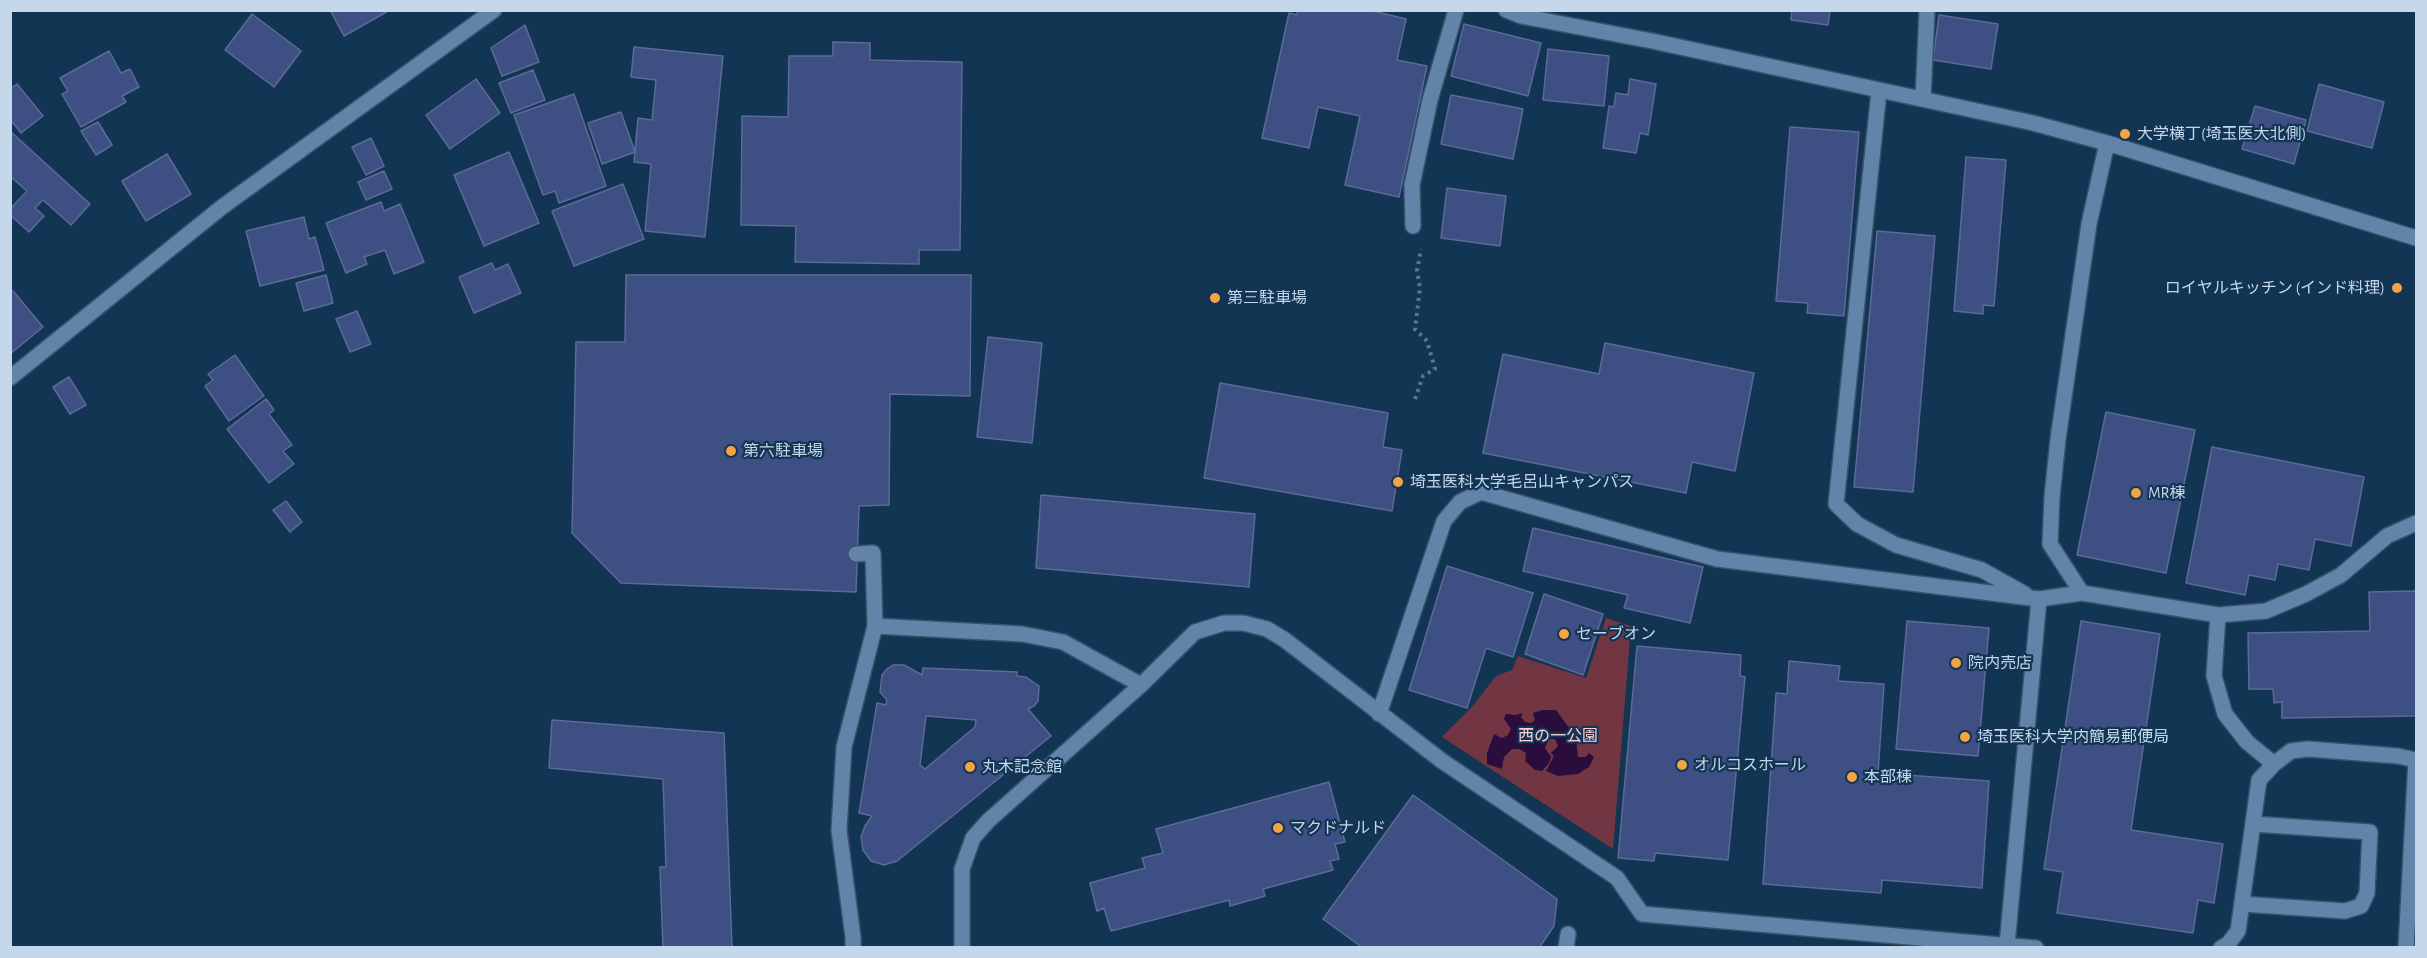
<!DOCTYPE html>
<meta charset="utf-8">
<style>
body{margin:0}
#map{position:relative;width:2427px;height:958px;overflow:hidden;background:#133554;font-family:"Alegreya Sans",sans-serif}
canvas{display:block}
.frame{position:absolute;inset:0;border:12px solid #c4d7eb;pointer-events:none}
</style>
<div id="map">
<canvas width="2427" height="958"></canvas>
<div class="frame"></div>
</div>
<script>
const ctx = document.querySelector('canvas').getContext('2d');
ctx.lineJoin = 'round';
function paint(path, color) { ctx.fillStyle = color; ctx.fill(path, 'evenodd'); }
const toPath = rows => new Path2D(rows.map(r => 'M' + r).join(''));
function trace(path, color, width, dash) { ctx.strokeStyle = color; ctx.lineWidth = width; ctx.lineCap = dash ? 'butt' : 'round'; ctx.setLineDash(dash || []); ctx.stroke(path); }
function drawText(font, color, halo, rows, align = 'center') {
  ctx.font = font + ' "Alegreya Sans","Noto Sans JP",sans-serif'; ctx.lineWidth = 4.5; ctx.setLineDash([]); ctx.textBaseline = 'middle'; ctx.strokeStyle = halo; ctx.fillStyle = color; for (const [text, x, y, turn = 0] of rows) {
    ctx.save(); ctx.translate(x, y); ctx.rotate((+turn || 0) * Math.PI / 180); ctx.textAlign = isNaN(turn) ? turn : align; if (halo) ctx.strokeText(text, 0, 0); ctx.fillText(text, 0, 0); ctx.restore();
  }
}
const green = toPath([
 [1606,618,1631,626,1613,849,1442,737,1472,707,1496,676,1512,670,1518,656,1586,678]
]);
const water = toPath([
 [1542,710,1556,710,1576,737,1578,757,1586,757,1589,753,1594,757,1589,767,1578,774,1558,776,1546,771,1554,756,1551,753,1558,746,1555,739,1549,739,1545,748,1551,757,1549,763,1542,771,1535,770,1525,761,1526,753,1519,749,1512,749,1504,757,1502,769,1487,764,1487,753,1494,734,1502,738,1508,735,1511,729,1504,719,1506,714,1515,715,1523,713,1521,717,1525,722,1531,723,1535,720,1533,713]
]);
const building = toPath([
 [330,10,390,10,344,36,330,10],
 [1298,10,1369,10,1406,19,1397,60,1427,66,1399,197,1345,185,1360,116,1318,107,1309,148,1262,138,1289,13,1297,15,1298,10],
 [1792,10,1830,10,1828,25,1791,20,1792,10],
 [252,14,301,51,274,87,225,50,252,14],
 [1939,15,1998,24,1991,69,1933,60,1939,15],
 [1464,24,1541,43,1528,96,1451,76,1464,24],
 [525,25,539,62,502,76,491,48,525,25],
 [833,42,870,43,870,60,962,62,960,250,919,250,919,264,795,262,796,226,741,225,742,116,788,117,789,56,833,56,833,42],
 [634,47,723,56,705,237,645,231,651,164,634,162,638,118,652,120,656,80,631,77,634,47],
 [1548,49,1609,56,1604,106,1543,100,1548,49],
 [109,51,121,73,130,69,139,87,122,96,126,102,81,127,62,94,68,91,60,78,109,51],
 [533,70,545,100,511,113,499,83,533,70],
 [476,79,500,113,450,149,426,115,476,79],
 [1630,79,1656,84,1648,135,1640,133,1636,153,1603,148,1609,106,1614,107,1616,93,1628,95,1630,79],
 [17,84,43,116,21,133,10,119,10,89,17,84],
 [2319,84,2384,102,2372,148,2307,131,2319,84],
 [574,94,606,186,559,203,555,191,543,195,514,115,574,94],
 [1451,95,1523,109,1513,159,1441,144,1451,95],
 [2255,106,2306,120,2294,164,2242,149,2255,106],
 [621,112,635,152,602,164,588,123,621,112],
 [98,122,112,145,96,155,81,131,98,122],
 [1790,127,1859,132,1844,316,1807,313,1808,303,1776,301,1790,127],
 [10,131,90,204,71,225,43,200,35,208,44,216,29,232,10,215,10,209,27,191,10,176,10,131],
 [371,138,384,166,366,175,352,147,371,138],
 [509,152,539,223,484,246,454,175,509,152],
 [167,154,191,194,146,221,122,181,167,154],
 [1966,157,2006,160,1994,306,1983,305,1983,314,1954,311,1966,157],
 [384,171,392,189,366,200,358,182,384,171],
 [623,184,644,239,574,266,552,211,623,184],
 [1447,188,1506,196,1500,246,1441,238,1447,188],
 [381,202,384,211,400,204,424,262,394,274,385,250,364,257,367,264,346,273,326,223,381,202],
 [304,217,309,239,315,237,324,270,260,286,246,231,304,217],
 [1877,231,1935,236,1913,492,1854,487,1877,231],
 [492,263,495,270,508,264,521,293,474,313,459,277,492,263],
 [326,275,333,303,304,311,296,283,326,275],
 [626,275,971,275,970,396,890,394,889,505,859,506,856,592,621,583,572,533,576,342,625,342,626,275],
 [13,291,43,327,10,354,10,293,13,291],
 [357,311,371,344,350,352,336,319,357,311],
 [988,337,1042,343,1032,443,977,437,988,337],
 [1605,343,1754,373,1735,471,1692,462,1686,493,1483,453,1503,354,1599,374,1605,343],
 [235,355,264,396,229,421,205,386,213,380,208,374,235,355],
 [69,377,86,405,70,414,53,387,69,377],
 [1220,383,1388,413,1383,447,1402,450,1392,511,1204,478,1220,383],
 [266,399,274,410,269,414,292,445,283,451,294,464,269,483,227,429,266,399],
 [2106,412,2195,430,2166,573,2077,555,2106,412],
 [2212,447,2364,477,2351,546,2315,539,2309,570,2278,564,2275,580,2249,575,2245,595,2186,583,2212,447],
 [1041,495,1255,514,1249,587,1036,568,1041,495],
 [286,501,302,522,290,532,273,510,286,501],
 [1533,528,1703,567,1690,623,1624,608,1628,595,1523,571,1533,528],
 [1447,566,1533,593,1513,657,1486,648,1467,708,1409,690,1447,566],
 [2416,591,2416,716,2282,718,2282,702,2274,703,2273,689,2249,689,2248,633,2370,631,2369,592,2416,591],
 [1544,594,1603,614,1583,675,1525,654,1544,594],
 [1907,621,1989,628,1978,756,1896,749,1907,621],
 [2081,621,2160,634,2131,830,2223,844,2214,903,2198,900,2193,933,2057,913,2063,872,2044,869,2081,621],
 [1637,646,1741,655,1740,676,1745,677,1728,860,1655,853,1654,861,1618,858,1637,646],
 [1789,661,1840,666,1838,681,1884,684,1878,773,1989,781,1982,888,1882,880,1881,893,1763,884,1776,693,1787,694,1789,661],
 [893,665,904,665,922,675,923,668,1017,672,1017,676,1026,677,1039,686,1038,701,1034,706,1028,709,1051,736,897,861,884,865,871,861,863,850,861,837,865,826,872,816,859,813,877,703,886,705,887,700,880,692,882,675,887,669,893,665],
 [926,716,976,720,975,727,925,769,920,765,926,716],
 [552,720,724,733,732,948,663,948,660,867,666,867,663,779,549,768,552,720],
 [1329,782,1345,842,1335,844,1339,859,1330,861,1333,870,1263,889,1265,896,1230,906,1229,900,1111,931,1104,908,1097,911,1090,883,1145,868,1142,858,1163,853,1156,829,1329,782],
 [1413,795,1557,899,1554,926,1539,948,1363,948,1323,919,1413,795]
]);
const path = toPath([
 [1415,399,1423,376,1435,369,1427,341,1415,329,1420,288,1417,271,1421,249]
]);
const minor = toPath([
 [1506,10,1521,16,1652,41,2033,123,2107,143,2416,238],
 [1879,91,1836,504,1857,524,1896,545,1982,570,2025,594],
 [1923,99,1927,10],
 [1413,226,1412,185,1430,100,1456,10],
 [10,378,222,207,494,10],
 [2082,593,2050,544,2052,497,2058,439,2089,224,2107,143],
 [2218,615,2214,676,2225,714,2247,742,2274,764],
 [875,626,1022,634,1063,642,1141,685],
 [1379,714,1444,521,1460,502,1481,492,1717,559,2039,599,2082,593,2218,615,2266,611,2306,594,2341,575,2387,536,2416,523],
 [2242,904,2345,911,2361,906,2367,893,2370,832,2253,824],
 [2007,945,2039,599],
 [853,948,853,937,839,830,844,747,875,626,873,553,856,554],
 [962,948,962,869,973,838,988,821,1141,685,1195,632,1224,623,1243,623,1267,629,1285,640,1442,761,1617,878,1642,914,2036,948],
 [1566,948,1568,934],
 [2221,948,2228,944,2238,931,2259,780,2274,764,2291,751,2308,749,2398,756,2416,760],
 [2406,948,2416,760]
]);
const markers = [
 [2125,134,6,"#f2a542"],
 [2397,288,6,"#f2a542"],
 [1215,298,6,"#f2a542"],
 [731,451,6,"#f2a542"],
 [1398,482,6,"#f2a542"],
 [2136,493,6,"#f2a542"],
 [1564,634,6,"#f2a542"],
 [1956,663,6,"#f2a542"],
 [1965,737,6,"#f2a542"],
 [1682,765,6,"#f2a542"],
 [970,767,6,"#f2a542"],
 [1852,777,6,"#f2a542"],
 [1278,828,6,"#f2a542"]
];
const poiNames = [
 ["大学横丁(埼玉医大北側)",2137,134],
 ["ロイヤルキッチン (インド料理)",2385,288,"right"],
 ["第三駐車場",1227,298],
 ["第六駐車場",743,451],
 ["埼玉医科大学毛呂山キャンパス",1410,482],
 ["MR棟",2148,493],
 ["セーブオン",1576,634],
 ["院内売店",1968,663],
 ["埼玉医科大学内簡易郵便局",1977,737],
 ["オルコスホール",1694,765],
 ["丸木記念館",982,767],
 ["本部棟",1864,777],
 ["マクドナルド",1290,828]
];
const parkNames = [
 ["西の一公園",1558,736]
];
paint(green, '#723642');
paint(water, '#2a0d3d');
paint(building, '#3e4f83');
trace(building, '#5c6b95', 1.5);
trace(minor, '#37506b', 18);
trace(path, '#5b7791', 4, [3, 4.5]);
trace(minor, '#6184a8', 15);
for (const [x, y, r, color] of markers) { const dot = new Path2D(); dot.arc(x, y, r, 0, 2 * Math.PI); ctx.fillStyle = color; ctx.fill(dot); trace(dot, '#133554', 2); }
drawText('16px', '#c4d7eb', '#133554', poiNames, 'left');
drawText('16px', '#f8ced4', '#133554', parkNames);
</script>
